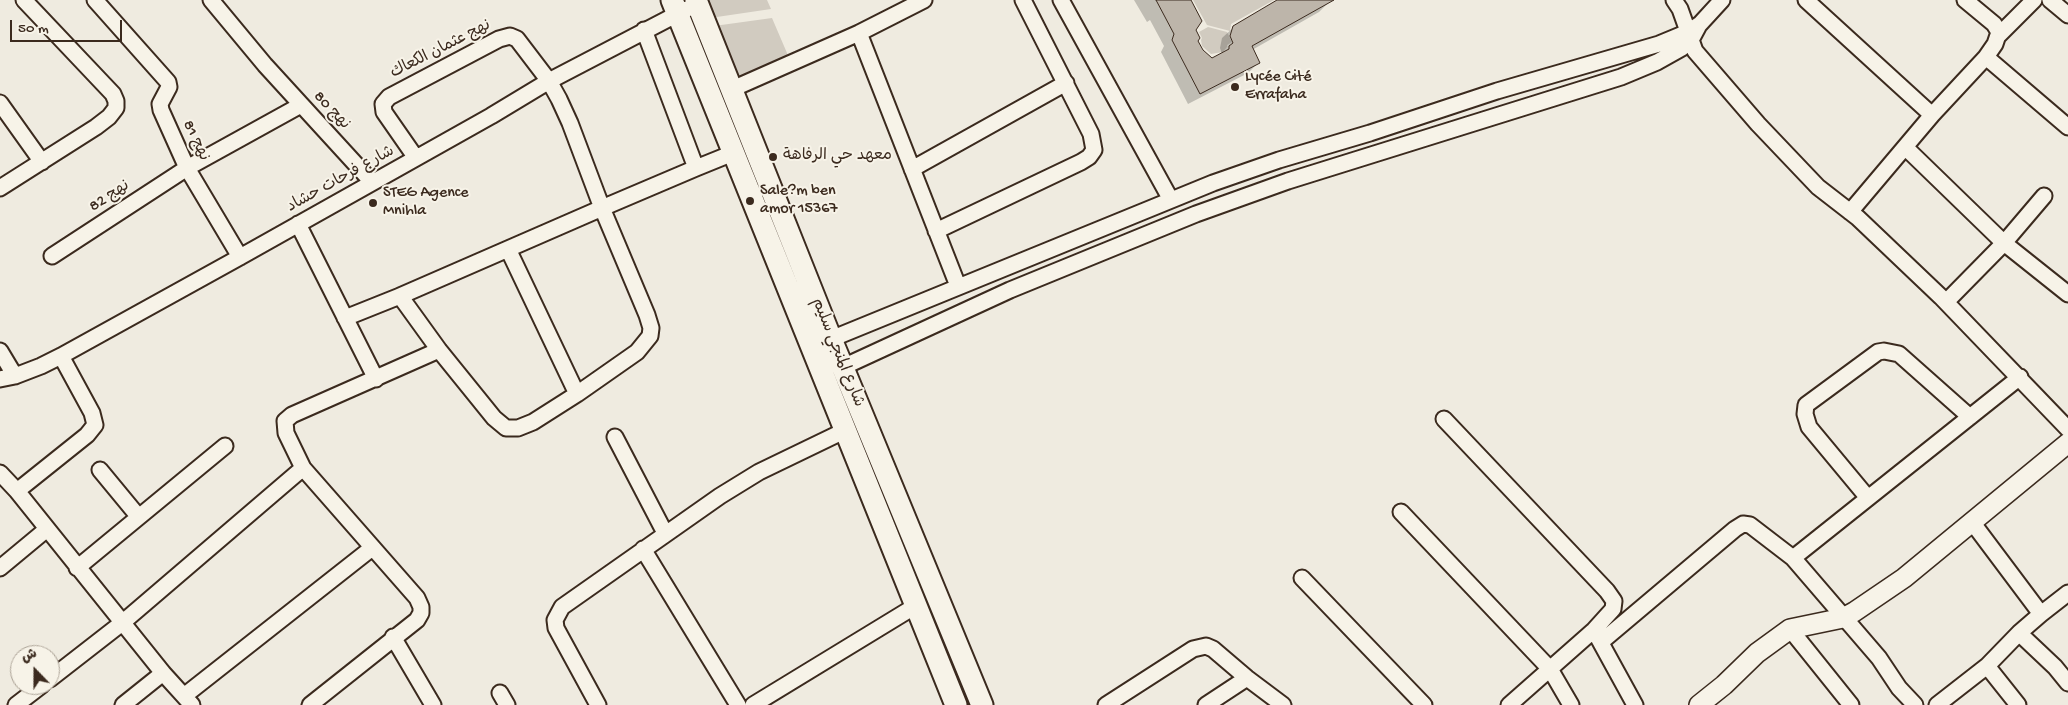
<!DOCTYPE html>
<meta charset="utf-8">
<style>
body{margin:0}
#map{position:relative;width:2068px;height:705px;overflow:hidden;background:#efebe0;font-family:"Gochi Hand","Playpen Sans Arabic",sans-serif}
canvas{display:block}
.north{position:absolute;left:10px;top:645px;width:50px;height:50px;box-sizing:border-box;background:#f7f3e8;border:1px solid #aca397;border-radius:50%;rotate:338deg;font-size:14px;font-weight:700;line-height:20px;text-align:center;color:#3b2a1e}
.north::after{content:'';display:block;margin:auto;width:18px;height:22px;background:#3b2a1e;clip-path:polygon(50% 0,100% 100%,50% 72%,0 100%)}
.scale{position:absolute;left:10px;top:20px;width:112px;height:22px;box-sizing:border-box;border:2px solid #3b2a1e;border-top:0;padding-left:6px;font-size:15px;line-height:18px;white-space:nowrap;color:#3b2a1e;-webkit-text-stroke:4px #f7f3e8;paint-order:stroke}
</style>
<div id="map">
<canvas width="2068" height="705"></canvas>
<div class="north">ش</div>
<div class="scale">50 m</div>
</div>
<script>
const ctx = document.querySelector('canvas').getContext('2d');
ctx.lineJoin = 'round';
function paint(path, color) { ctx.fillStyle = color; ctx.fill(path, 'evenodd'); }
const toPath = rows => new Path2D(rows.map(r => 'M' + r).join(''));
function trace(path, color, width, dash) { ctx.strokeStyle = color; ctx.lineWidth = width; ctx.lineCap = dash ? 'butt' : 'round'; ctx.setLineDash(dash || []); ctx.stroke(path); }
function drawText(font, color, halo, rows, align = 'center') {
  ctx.font = font + ' "Gochi Hand","Playpen Sans Arabic",sans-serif'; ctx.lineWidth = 4; ctx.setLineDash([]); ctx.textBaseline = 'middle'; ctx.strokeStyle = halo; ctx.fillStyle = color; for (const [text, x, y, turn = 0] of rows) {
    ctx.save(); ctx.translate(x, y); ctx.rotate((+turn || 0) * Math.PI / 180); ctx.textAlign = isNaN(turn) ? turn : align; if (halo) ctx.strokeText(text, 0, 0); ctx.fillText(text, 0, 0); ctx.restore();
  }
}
const green = toPath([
 [703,0,767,0,771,9,710,18],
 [1193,0,1274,0,1231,24,1230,31,1207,25],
 [772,18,793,67,739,84,714,26],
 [1208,27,1227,32,1232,42,1227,45,1227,47,1223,52,1211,54,1202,46,1201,40,1202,38,1199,32]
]);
const shadow = toPath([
 [1134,0,1189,0,1197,41,1202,51,1212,59,1222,54,1220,48,1222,38,1234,27,1280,0,1330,1,1319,12,1252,50,1259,62,1248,73,1188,104,1161,52,1164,46,1150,20,1147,22]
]);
const building = toPath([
 [1156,0,1191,0,1202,21,1196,30,1200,38,1198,41,1203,50,1212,58,1229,49,1229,46,1233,43,1230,36,1233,26,1277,0,1334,0,1252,46,1260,63,1200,94,1172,40,1174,34,1156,0]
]);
const minor = toPath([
 [95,0,168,82,169,87,160,104,161,110,187,168,240,257],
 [211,0,265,65,372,182],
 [1061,0,1171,200],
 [1674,0,1680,9,1695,51,1758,124,1818,187,1858,218,1941,297,2068,429],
 [1806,0,1932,115,1850,212],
 [1965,0,1994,24,1999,32,1995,44,1986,57,2068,127],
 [2050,0,2068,15],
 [644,30,696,168],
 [859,33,958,286],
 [1999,35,2034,0],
 [730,90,859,33,924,0],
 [0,103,42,162],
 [1932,115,1986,57],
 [1905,147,2004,243,2044,196],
 [416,158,384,112,383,104,389,97,499,39,510,36,517,39,549,81,559,99,570,123,602,208,647,315,651,328,650,336,637,352,577,394,533,422,518,428,506,428,494,418,439,350,400,296,602,208,696,168,733,153],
 [912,169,1066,83],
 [0,188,96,127,109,117,116,108,116,101,113,94,24,0],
 [298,224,376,379],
 [936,231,1081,162,1089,157,1094,150,1091,134,1023,0],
 [508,249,577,394],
 [52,256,187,168,301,105],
 [1946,302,2004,243,2068,294],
 [345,318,400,296],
 [831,339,1213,183,1279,160,1370,133,1497,91,1659,44,1688,32,1700,24,1722,0],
 [0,351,15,376],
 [843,367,1010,290,1196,214,1288,181,1621,77,1657,62,1682,48,1691,40,1698,27],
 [0,379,15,376,41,366,61,356,240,257,491,116,549,81,687,9],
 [1444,419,1607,591,1614,601,1613,609,1594,630,1509,705],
 [615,437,665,533],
 [100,470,138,516],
 [0,473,17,491,163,673,192,705],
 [17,491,87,435,95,425,92,413,61,356],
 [1868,498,1809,427,1805,414,1806,405,1878,352,1884,351,1899,354,1970,417],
 [1401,512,1550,669,1571,705],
 [1972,522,2041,614,2068,593],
 [643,549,738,705],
 [1793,558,2020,377],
 [0,568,47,529],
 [77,568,225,446],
 [1302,578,1424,705],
 [1790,629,1851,705],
 [2019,633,2041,614],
 [1596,634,1635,705],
 [393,637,433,705],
 [1601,642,1735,529,1743,524,1750,525,1793,558,1879,658,1899,688,1915,705],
 [1987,666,2018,705],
 [50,679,122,623,303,468],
 [500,693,507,705],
 [184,696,372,548],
 [16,705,42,685],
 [123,705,163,673],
 [310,705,417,620,421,613,421,607,417,598,303,468,286,433,285,421,292,415,439,350],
 [598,705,556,628,555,620,562,607,720,496,759,472,846,430],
 [753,705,917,605],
 [1106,705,1193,649,1206,646,1213,649,1247,678,1283,705],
 [1206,705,1247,678],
 [1937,705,1987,666,2019,633,2055,667,2068,683]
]);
const tertiary = toPath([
 [1699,705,1724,685,1757,653,1790,629,1843,618,1854,612,1904,578,2068,443]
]);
const secondary = toPath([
 [672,0,956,705],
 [696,0,831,339,982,705]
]);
const markers = [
 [1235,87,5,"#3b2a1e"],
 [773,157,5,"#3b2a1e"],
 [750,201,5,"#3b2a1e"],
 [373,203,5,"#3b2a1e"]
];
const streetNames = [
 ["نهج عثمان الكعاك",441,50,-27],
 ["نهج 80",331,111,47],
 ["نهج 81",195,141,65],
 ["شارع فرحات حشاد",341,180,-29],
 ["نهج 82",110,197,-33],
 ["شارع المنجي سليم",837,353,68]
];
const poiNames = [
 ["Lycée Cité",1245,78],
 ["Errafaha",1245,96],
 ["معهد حي الرفاهة",783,157],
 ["Sale?m ben",760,192],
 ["amor 15367",760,210],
 ["STEG Agence",383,194],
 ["Mnihla",383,212]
];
paint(green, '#d1cbc0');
paint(shadow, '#0003');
paint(building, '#bdb5aa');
trace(building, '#3b2a1e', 1);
trace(minor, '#3b2a1e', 19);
trace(tertiary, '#3b2a1e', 22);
trace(secondary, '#3b2a1e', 25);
trace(minor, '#f7f3e8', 15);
trace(tertiary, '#f7f3e8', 19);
trace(secondary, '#f7f3e8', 21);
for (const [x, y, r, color] of markers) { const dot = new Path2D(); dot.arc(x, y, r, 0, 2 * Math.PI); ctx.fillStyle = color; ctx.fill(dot); trace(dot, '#f7f3e8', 2); }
drawText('16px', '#3b2a1e', '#f7f3e8', streetNames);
drawText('16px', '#3b2a1e', '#f7f3e8', poiNames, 'left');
</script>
